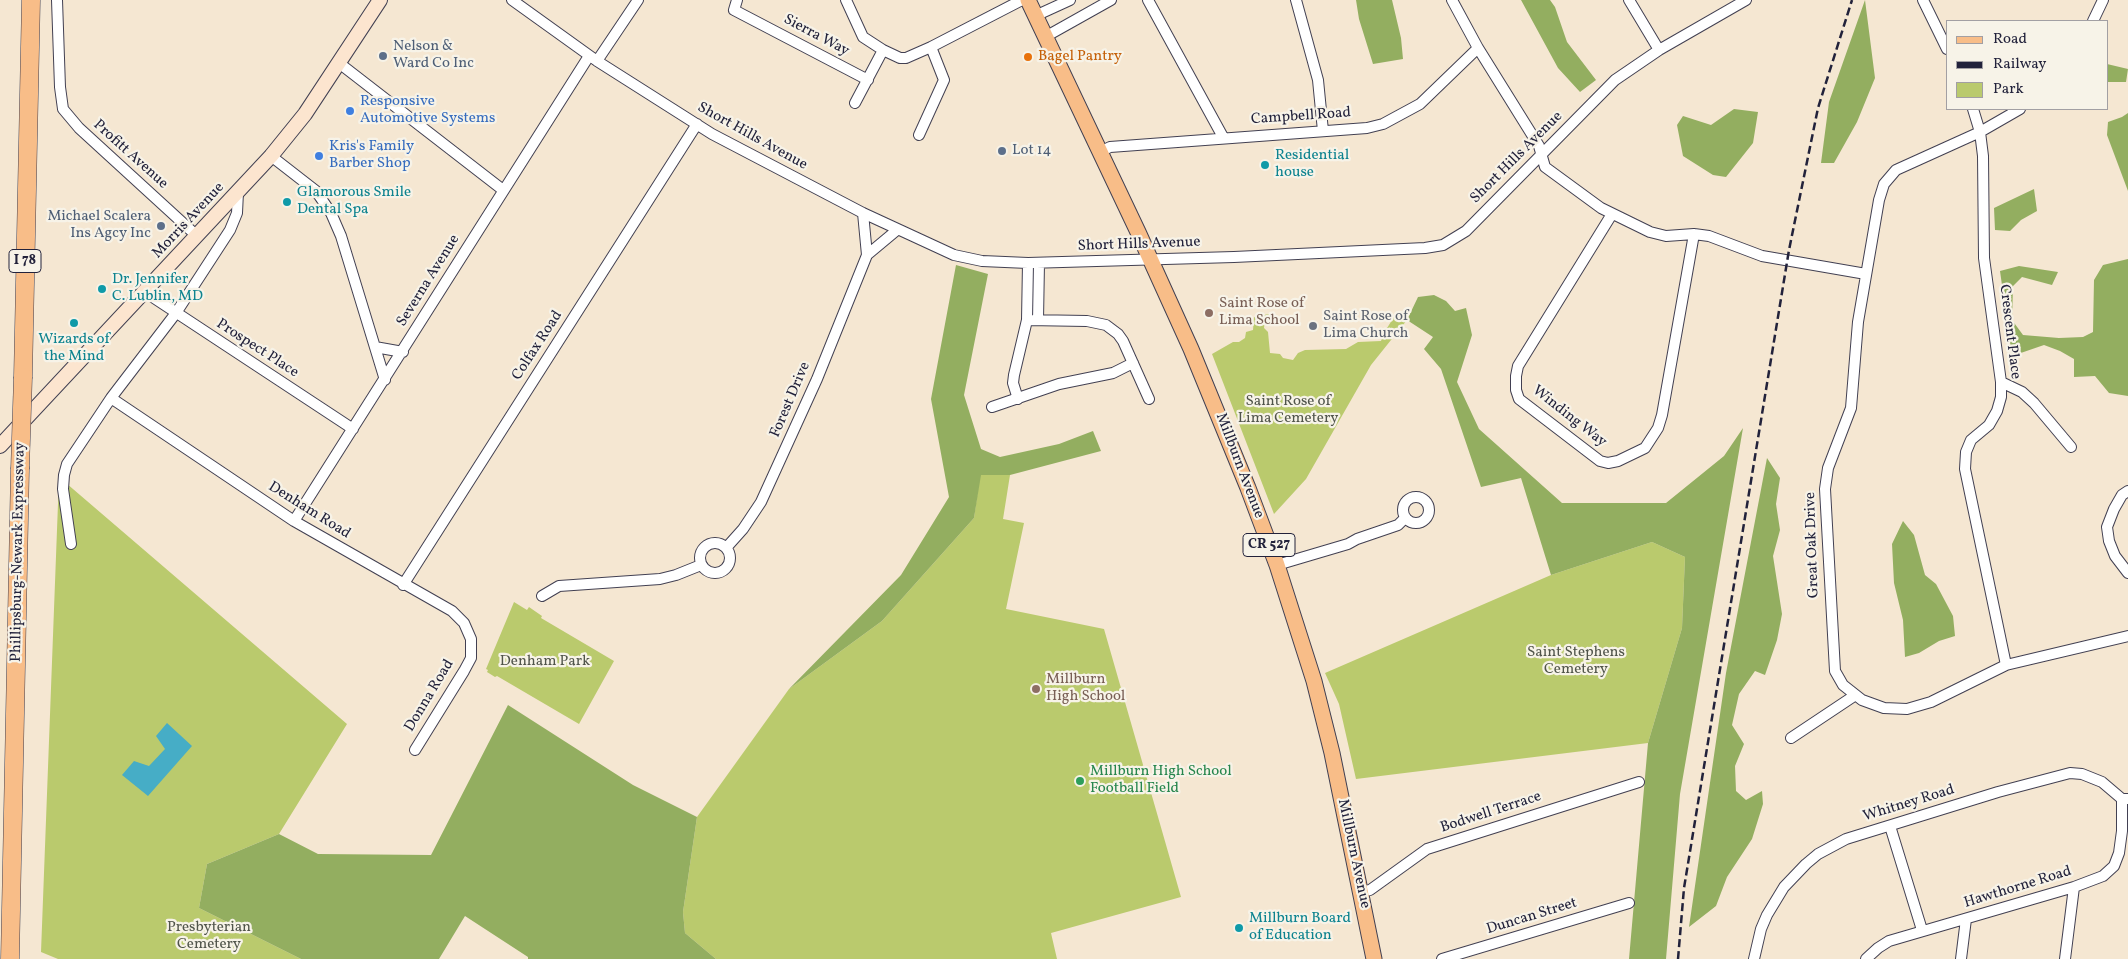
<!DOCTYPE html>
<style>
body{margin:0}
#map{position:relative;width:2128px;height:959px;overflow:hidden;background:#f5e7d2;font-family:Vollkorn,serif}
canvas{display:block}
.legend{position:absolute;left:1946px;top:20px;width:162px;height:90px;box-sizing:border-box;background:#f7f3e8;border:1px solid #a29fa3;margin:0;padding:6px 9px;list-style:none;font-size:15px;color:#22223b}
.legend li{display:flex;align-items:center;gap:10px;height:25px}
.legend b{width:25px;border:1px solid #a29fa3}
</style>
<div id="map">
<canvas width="2128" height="959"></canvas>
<ul class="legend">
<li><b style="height:6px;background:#f8bd88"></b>Road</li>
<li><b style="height:6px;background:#22223b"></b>Railway</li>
<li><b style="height:14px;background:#baca6d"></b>Park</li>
</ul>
</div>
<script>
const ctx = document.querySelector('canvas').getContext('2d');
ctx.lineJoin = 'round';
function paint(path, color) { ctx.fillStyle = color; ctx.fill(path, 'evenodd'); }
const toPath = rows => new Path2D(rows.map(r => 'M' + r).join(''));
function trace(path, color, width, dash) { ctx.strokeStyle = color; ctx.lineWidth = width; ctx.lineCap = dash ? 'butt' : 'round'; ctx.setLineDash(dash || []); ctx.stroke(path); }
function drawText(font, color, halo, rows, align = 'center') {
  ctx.font = font + ' Vollkorn,serif'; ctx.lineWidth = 4.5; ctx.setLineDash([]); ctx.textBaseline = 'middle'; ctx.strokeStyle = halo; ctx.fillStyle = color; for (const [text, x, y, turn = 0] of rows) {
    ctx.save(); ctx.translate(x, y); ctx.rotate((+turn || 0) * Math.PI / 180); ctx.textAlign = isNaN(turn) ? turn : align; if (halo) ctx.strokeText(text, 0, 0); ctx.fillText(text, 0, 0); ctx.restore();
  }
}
const green = toPath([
 [1397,312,1407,320,1371,365,1306,479,1274,514,1212,354,1233,342,1239,342,1245,338,1246,332,1253,330,1254,317,1269,314,1269,318,1265,319,1264,328,1268,332,1270,353,1280,354,1283,358,1293,360,1298,353,1305,350,1346,349,1358,342,1381,341,1384,333],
 [980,475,1010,475,1003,519,1024,523,1006,609,1104,629,1181,897,1051,933,1057,959,716,959,685,933,683,912,697,817,789,689,882,621,974,518],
 [59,477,347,724,279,834,207,864,199,908,301,959,58,959,41,952],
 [1652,542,1685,557,1682,628,1648,743,1356,779,1339,704,1325,673,1551,575],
 [514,602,527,610,529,607,542,616,541,618,614,661,579,724,497,676,495,677,487,672,488,670,486,669]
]);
const forest = toPath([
 [1356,0,1392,0,1401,38,1403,59,1373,64,1359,19],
 [1521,0,1550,0,1555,7,1567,42,1596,80,1580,92,1558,68],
 [1865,0,1875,78,1857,122,1834,163,1821,163,1829,102],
 [2107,64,2128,69,2126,82,2107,82],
 [1734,109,1758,112,1753,143,1726,177,1713,175,1683,156,1677,125,1683,116,1711,125],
 [2128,113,2128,191,2107,135,2108,122,2122,117],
 [2034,189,2037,211,2021,220,2010,231,1995,230,1994,208],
 [2128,259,2128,396,2109,393,2095,376,2074,377,2074,359,2060,351,2044,345,2012,356,2000,271,2019,266,2058,272,2052,285,2022,277,2013,286,2012,320,2023,335,2059,338,2083,337,2093,332,2094,280,2103,265],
 [956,265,988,274,964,395,981,449,1000,457,1059,444,1093,431,1101,451,1010,475,981,475,974,518,882,621,789,689,901,575,949,497,931,399],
 [1434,295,1446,301,1455,311,1466,308,1472,335,1457,382,1479,429,1562,503,1666,503,1724,456,1743,428,1680,794,1666,959,1629,959,1648,743,1682,628,1685,557,1652,542,1551,575,1521,478,1481,487,1441,369,1424,349,1433,337,1407,320,1418,297],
 [1767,458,1780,478,1776,504,1780,530,1773,556,1782,614,1777,640,1765,675,1755,671,1739,694,1732,725,1744,744,1735,766,1736,791,1746,800,1762,791,1763,804,1752,839,1727,877,1716,906,1689,927,1726,673],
 [1903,521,1914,535,1925,575,1936,584,1953,616,1955,636,1939,641,1919,653,1905,657,1903,620,1894,583,1892,544],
 [508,705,633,785,697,817,683,912,685,933,716,959,528,959,528,957,465,916,439,959,301,959,199,908,207,864,279,834,318,854,431,855]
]);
const water = toPath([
 [167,723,192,746,148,796,122,775,134,761,149,766,165,749,156,736]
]);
const minor = toPath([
 [57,0,60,87,63,109,79,128,197,236],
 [512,0,597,61,712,134,863,213,954,255,982,261,1028,263,1234,257,1425,248,1443,245,1466,231,1615,80,1659,50,1746,0],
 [737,0,734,10,868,80],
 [846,0,863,37,883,50,900,58,906,58,931,47,1022,0],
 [1148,0,1223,137],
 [1296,0,1318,80,1323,131],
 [1452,0,1478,48,1539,146,1545,167,1601,208,1650,232,1666,236,1694,234,1709,236,1762,256,1866,274],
 [1629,0,1659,50],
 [1923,0,1947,49],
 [1035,16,1070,0],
 [2093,21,2103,0],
 [1045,37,1111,0],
 [597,61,638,0],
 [339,63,503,190],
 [855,103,883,50],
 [1973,109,1980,132,1983,156,1984,258,2001,382,2001,397,1997,411,1989,425,1971,440,1966,452,1965,469,2006,665],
 [2020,109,1980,132,1896,170,1884,184,1879,200,1858,322,1851,408,1828,468,1825,489,1835,671,1843,685,1862,700,1884,708,1907,709,1931,702,2006,665,2128,636],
 [919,135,944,80,931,47],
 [1100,152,1110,147,1367,128,1383,124,1420,104,1478,48],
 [271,156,316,191,331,213,341,236,385,380],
 [863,213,867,255],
 [1612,214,1518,366,1516,376,1516,390,1519,399,1600,461,1608,463,1618,461,1645,448,1658,428,1662,415,1694,234],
 [145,292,353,429],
 [1027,320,1087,321,1106,325,1118,334,1123,341,1149,399],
 [1038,320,1039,263],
 [375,347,403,352],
 [2001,382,2022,392,2034,403,2071,447],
 [111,398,294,521,452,611,464,623,471,639,471,658,464,671,415,750],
 [1018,399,1013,383,1014,375,1027,320,1028,263],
 [992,407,1059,384,1113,373,1133,363],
 [2128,491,2122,495,2114,509,2107,527,2109,541,2115,556,2128,573],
 '1403 510a13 13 0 1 1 26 0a13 13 0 1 1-26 0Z',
 [294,521,589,56],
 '700 558a15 15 0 1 1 30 0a15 15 0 1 1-30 0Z',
 [71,544,63,489,64,475,67,464,111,398,176,313,230,230,237,213,238,192],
 [726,548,743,529,761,502,817,379,867,255,897,230],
 [1277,565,1348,544,1357,539,1398,525,1405,518],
 [403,585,697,124],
 [542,596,559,586,660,579,676,575,701,565],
 [1791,738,1854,696],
 [1890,826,1922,930],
 [1361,892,1370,890,1427,849,1639,782],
 [1442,959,1629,903],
 [1754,959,1761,929,1767,915,1784,887,1806,864,1818,854,1846,839,1998,792,2070,773,2082,774,2102,782,2122,799,2128,799],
 [1866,959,1878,948,1889,941,2074,887,2103,876,2114,866,2119,853,2122,831,2122,799],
 [1961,959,1966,919],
 [2065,959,2074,887]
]);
const secondary = toPath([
 [0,446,271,156,305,114,380,0]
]);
const primary = toPath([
 [1028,0,1138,232,1191,349,1248,488,1277,565,1314,681,1332,753,1374,959]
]);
const motorway = toPath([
 [23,377,31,0],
 [10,959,20,469]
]);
const rail = toPath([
 [1678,959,1684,888,1789,250,1818,108,1852,0]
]);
const motorwayBridge = toPath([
 [20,469,23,377]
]);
const markers = [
 [383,56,5,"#5c6f8a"],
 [1028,57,5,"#e8710a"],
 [350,111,5,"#3f7fe0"],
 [1002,151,5,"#5c6f8a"],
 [319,156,5,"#3f7fe0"],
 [1265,165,5,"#0f9aa8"],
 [287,202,5,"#0f9aa8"],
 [161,226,5,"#5c6f8a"],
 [102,289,5,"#0f9aa8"],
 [1209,313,5,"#8d6e63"],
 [74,323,5,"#0f9aa8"],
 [1313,326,5,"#6b7280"],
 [1036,689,5,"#8d6e63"],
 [1080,781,5,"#2e9e5b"],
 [1239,928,5,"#0f9aa8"]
];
const shields = [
 [25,261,32],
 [1269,545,52]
];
const shieldNames = [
 ["I 78",25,261],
 ["CR 527",1269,545]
];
const streetNames = [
 ["Sierra Way",816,36,28],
 ["Campbell Road",1301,117,-4],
 ["Short Hills Avenue",752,137,29],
 ["Profitt Avenue",130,155,42],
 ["Short Hills Avenue",1517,158,-45],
 ["Morris Avenue",189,221,-47],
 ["Short Hills Avenue",1139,245,-2],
 ["Severna Avenue",429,281,-58],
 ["Crescent Place",2009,332,83],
 ["Colfax Road",538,346,-57],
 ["Prospect Place",257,349,33],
 ["Forest Drive",791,400,-67],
 ["Winding Way",1569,417,38],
 ["Millburn Avenue",1239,466,69],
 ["Denham Road",309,511,32],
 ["Great Oak Drive",1813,545,-92],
 ["Phillipsburg-Newark Expressway",19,552,-89],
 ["Donna Road",430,696,-59],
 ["Whitney Road",1909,804,-17],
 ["Bodwell Terrace",1491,813,-18],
 ["Millburn Avenue",1353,854,78],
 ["Hawthorne Road",2018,888,-17],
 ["Duncan Street",1532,917,-17]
];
const serviceNames = [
 ["Nelson &",393,47],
 ["Ward Co Inc",393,64],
 ["Lot 14",1012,151],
 ["Michael Scalera",151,217,"right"],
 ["Ins Agcy Inc",151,234,"right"]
];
const foodNames = [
 ["Bagel Pantry",1038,57]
];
const shopNames = [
 ["Responsive",360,102],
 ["Automotive Systems",360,119],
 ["Kris's Family",329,147],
 ["Barber Shop",329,164]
];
const cultureNames = [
 ["Residential",1275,156],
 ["house",1275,173],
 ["Glamorous Smile",297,193],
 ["Dental Spa",297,210],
 ["Dr. Jennifer",112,280],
 ["C. Lublin, MD",112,297],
 ["Wizards of",74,340,"center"],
 ["the Mind",74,357,"center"],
 ["Millburn Board",1249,919],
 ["of Education",1249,936]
];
const educationNames = [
 ["Saint Rose of",1219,304],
 ["Lima School",1219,321],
 ["Millburn",1046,680],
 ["High School",1046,697]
];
const worshipNames = [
 ["Saint Rose of",1323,317],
 ["Lima Church",1323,334]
];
const parkNames = [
 ["Saint Rose of",1288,402],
 ["Lima Cemetery",1288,419],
 ["Saint Stephens",1576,653],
 ["Cemetery",1576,670],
 ["Denham Park",545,662],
 ["Presbyterian",209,928],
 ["Cemetery",209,945]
];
const leisureNames = [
 ["Millburn High School",1090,772],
 ["Football Field",1090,789]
];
paint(green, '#baca6d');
paint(forest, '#93ae60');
paint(water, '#46adc6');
trace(minor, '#424052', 12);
trace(secondary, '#424052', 16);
trace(primary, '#424052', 17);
trace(motorway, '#424052', 19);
trace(minor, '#fff', 10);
trace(secondary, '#fce5cf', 14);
trace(primary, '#f8bd88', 15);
trace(motorway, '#f8bd88', 18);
trace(rail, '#22223b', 2.5, [8, 4]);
trace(motorwayBridge, '#424052', 19, []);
trace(motorwayBridge, '#f8bd88', 18);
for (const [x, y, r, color] of markers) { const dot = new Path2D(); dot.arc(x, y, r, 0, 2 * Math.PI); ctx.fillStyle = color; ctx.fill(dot); trace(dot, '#f7f3e8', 2); }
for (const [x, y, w] of shields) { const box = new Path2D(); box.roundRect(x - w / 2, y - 11.5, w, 23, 4); ctx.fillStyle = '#f7f3e8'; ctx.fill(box); trace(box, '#22223b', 1); }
drawText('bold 14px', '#22223b', null, shieldNames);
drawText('15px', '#22223b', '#f7f3e8', streetNames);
drawText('15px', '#4e5e75', '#f7f3e8', serviceNames, 'left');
drawText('15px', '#c56008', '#f7f3e8', foodNames, 'left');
drawText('15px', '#366cbe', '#f7f3e8', shopNames, 'left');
drawText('15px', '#0d838f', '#f7f3e8', cultureNames, 'left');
drawText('15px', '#785e54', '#f7f3e8', educationNames, 'left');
drawText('15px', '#5b616d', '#f7f3e8', worshipNames, 'left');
drawText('15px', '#50544a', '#f7f3e8', parkNames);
drawText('15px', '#27864d', '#f7f3e8', leisureNames, 'left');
</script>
